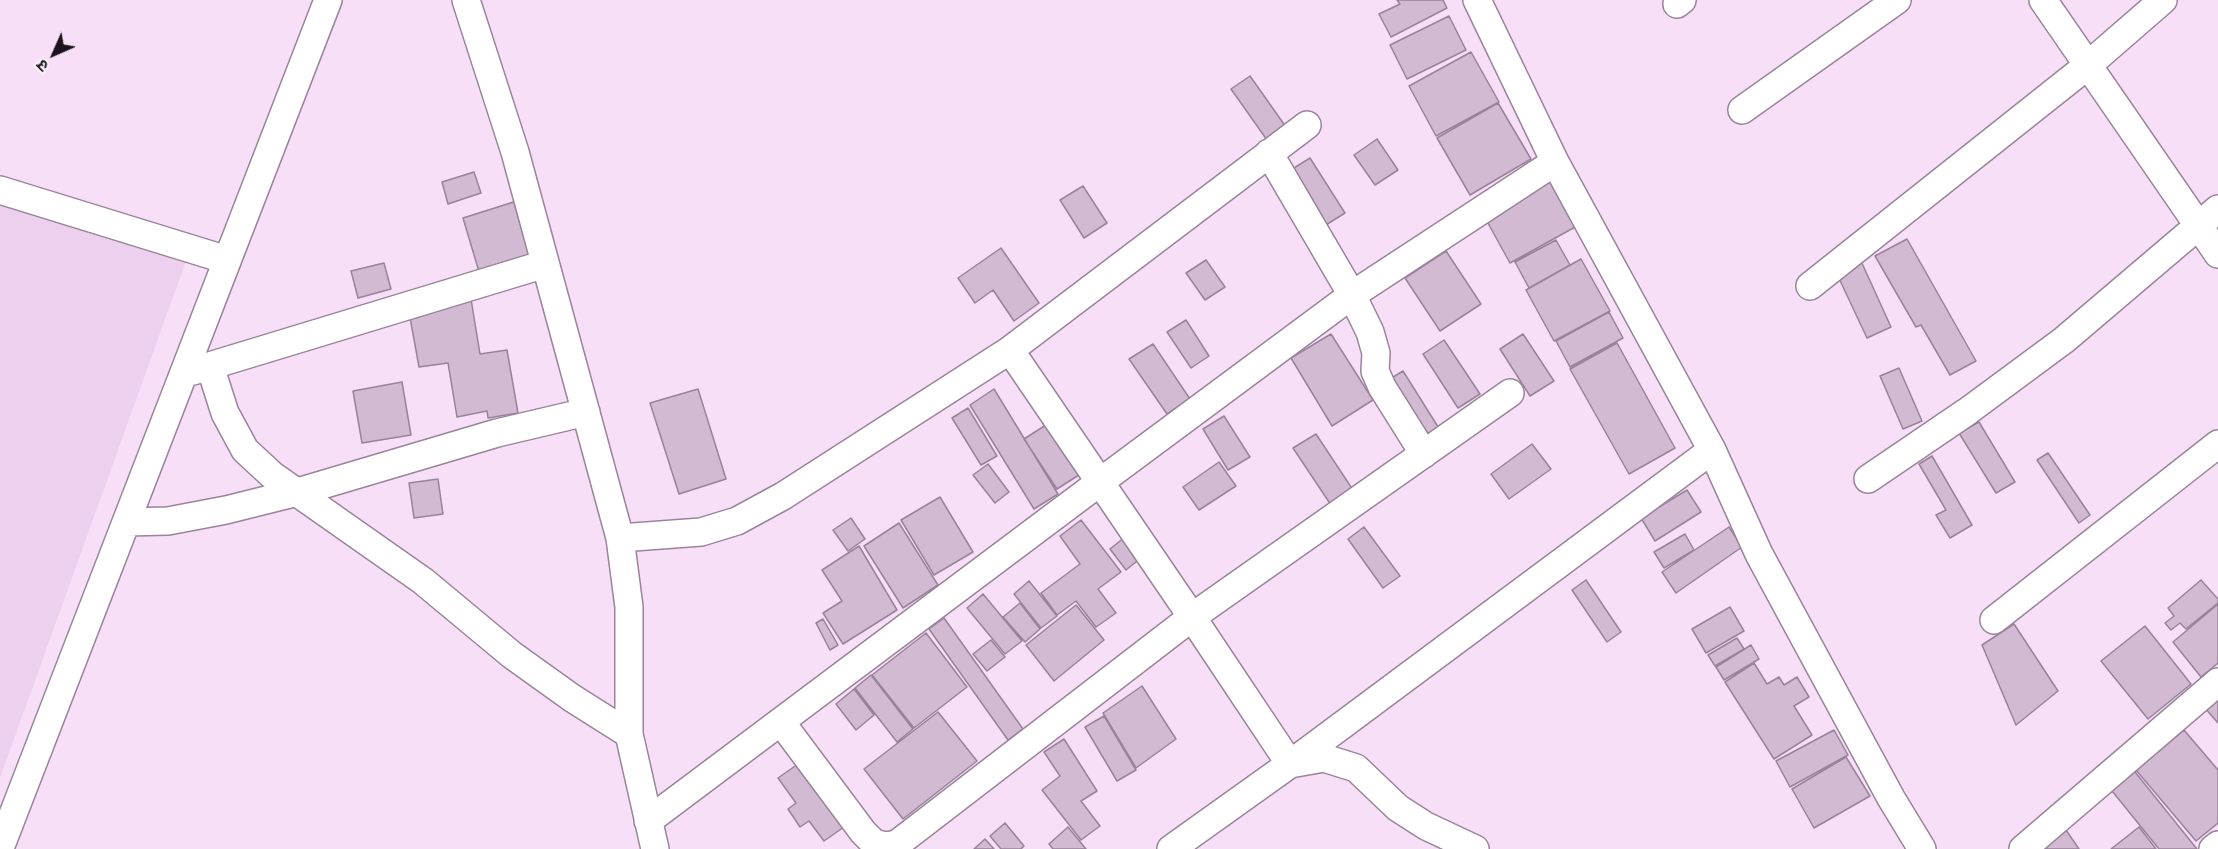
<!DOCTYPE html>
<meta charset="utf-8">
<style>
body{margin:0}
#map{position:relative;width:2218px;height:849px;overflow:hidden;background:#f7dff8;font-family:Literata,"Noto Sans Devanagari",serif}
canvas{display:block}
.north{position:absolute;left:24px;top:24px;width:60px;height:60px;-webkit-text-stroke:4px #fcf2fc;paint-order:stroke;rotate:225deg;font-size:16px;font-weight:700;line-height:24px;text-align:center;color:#1b131c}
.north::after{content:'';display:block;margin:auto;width:21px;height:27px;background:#1b131c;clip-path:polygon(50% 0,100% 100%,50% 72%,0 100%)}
</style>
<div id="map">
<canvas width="2218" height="849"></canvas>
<div class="north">उ</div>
</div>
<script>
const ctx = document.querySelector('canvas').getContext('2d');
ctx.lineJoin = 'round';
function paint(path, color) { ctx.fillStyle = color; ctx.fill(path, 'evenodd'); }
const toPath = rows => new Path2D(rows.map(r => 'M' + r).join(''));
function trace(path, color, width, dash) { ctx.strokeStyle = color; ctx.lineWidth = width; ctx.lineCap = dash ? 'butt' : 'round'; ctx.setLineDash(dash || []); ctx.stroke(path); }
const built = toPath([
 [0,203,186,261,0,778]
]);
const building = toPath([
 [1397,0,1443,0,1447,8,1391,37,1379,14,1400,4,1397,0],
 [1449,16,1466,50,1407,79,1390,45,1449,16],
 [1471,52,1499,102,1436,136,1409,86,1471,52],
 [1250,76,1286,127,1267,140,1231,89,1250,76],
 [1498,103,1531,159,1470,195,1437,138,1498,103],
 [1377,139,1398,170,1375,185,1354,155,1377,139],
 [1310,158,1345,213,1321,228,1286,173,1310,158],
 [474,172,481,193,448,204,442,182,474,172],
 [1551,179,1577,226,1510,263,1484,216,1551,179],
 [1083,186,1107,223,1084,238,1060,200,1083,186],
 [520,200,537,258,480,275,463,218,520,200],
 [1907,239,1976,361,1950,375,1921,325,1916,327,1875,256,1907,239],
 [1556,240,1570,265,1529,288,1515,262,1556,240],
 [1001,248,1039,303,1014,321,993,290,975,303,958,278,1001,248],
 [1446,251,1481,304,1440,331,1405,278,1446,251],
 [1581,259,1610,311,1554,341,1526,290,1581,259],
 [1206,260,1225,287,1205,300,1186,273,1206,260],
 [1861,261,1891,327,1867,338,1836,272,1861,261],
 [384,263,391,289,358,298,351,271,384,263],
 [471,299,480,354,507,350,518,413,488,418,487,411,457,417,448,363,419,367,409,312,471,299],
 [1609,312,1623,338,1570,367,1556,341,1609,312],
 [1186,320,1209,356,1191,368,1167,332,1186,320],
 [1331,334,1373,400,1332,426,1291,358,1331,334],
 [1523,334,1554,381,1530,396,1500,349,1523,334],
 [1444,340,1480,394,1458,408,1423,354,1444,340],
 [1617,343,1675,448,1629,474,1570,369,1617,343],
 [1153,344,1190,399,1167,414,1129,359,1153,344],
 [1899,368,1922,421,1903,429,1880,376,1899,368],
 [1403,371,1440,430,1423,441,1385,382,1403,371],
 [402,382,411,435,362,443,353,391,402,382],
 [698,389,726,479,679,494,650,403,698,389],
 [994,389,1058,494,1034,509,970,405,994,389],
 [968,408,997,456,981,465,952,418,968,408],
 [1224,416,1250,457,1228,470,1203,429,1224,416],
 [1979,422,2015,482,1996,493,1959,433,1979,422],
 [1049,423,1082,473,1057,489,1024,439,1049,423],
 [1316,434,1353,490,1331,505,1293,448,1316,434],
 [1532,444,1551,469,1509,499,1491,474,1532,444],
 [2048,453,2090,515,2079,523,2037,460,2048,453],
 [1932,456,1972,525,1950,538,1936,515,1946,510,1919,464,1932,456],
 [1219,462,1236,486,1199,510,1183,487,1219,462],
 [988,464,1009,492,995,503,973,475,988,464],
 [438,479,443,514,414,518,409,483,438,479],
 [1687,490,1701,512,1655,541,1641,518,1687,490],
 [940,497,973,552,934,575,901,520,940,497],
 [851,518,865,539,848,551,833,530,851,518],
 [1081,520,1121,572,1098,589,1116,613,1096,627,1076,601,1057,615,1041,593,1080,564,1060,536,1081,520],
 [899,523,938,585,903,608,864,546,899,523],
 [1364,527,1400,576,1383,588,1348,539,1364,527],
 [1729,527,1742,547,1676,593,1662,572,1729,527],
 [1130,533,1147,553,1126,570,1110,549,1130,533],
 [1685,534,1694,550,1664,568,1654,552,1685,534],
 [859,546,897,610,843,644,823,613,842,601,822,570,859,546],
 [1586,580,1621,632,1607,642,1572,590,1586,580],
 [2201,580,2218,599,2218,603,2186,629,2180,623,2171,630,2165,623,2174,616,2168,608,2201,580],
 [1029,581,1057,616,1041,628,1014,594,1029,581],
 [983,594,1022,641,1005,654,967,608,983,594],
 [1020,603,1040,629,1025,642,1003,617,1020,603],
 [2218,604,2218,663,2201,677,2173,642,2218,604],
 [1076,605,1104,640,1054,681,1026,645,1076,605],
 [1730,607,1744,631,1706,653,1692,629,1730,607],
 [944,618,1023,729,1008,740,929,629,944,618],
 [823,619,838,645,830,650,816,623,823,619],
 [2014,624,2058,691,2016,725,1982,645,2014,624],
 [2145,626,2191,684,2148,719,2101,661,2145,626],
 [926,633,967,687,914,728,872,675,926,633],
 [1737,638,1744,649,1715,666,1708,655,1737,638],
 [991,640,1005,657,987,671,973,654,991,640],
 [1751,645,1759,659,1724,680,1716,667,1751,645],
 [1754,663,1767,684,1779,677,1784,685,1797,677,1809,697,1794,706,1812,735,1774,759,1725,682,1754,663],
 [871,675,913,729,897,742,855,688,871,675],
 [1142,686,1176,739,1136,768,1103,713,1142,686],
 [854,689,874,715,856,730,836,704,854,689],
 [2218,695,2218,723,2204,707,2218,695],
 [938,712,977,761,903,819,864,769,938,712],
 [1104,716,1136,770,1117,781,1085,727,1104,716],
 [1834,730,1848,755,1790,787,1776,761,1834,730],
 [2184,730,2218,770,2218,823,2196,841,2136,770,2184,730],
 [1064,739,1097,791,1081,801,1100,826,1081,840,1042,790,1060,776,1044,752,1064,739],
 [1846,757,1870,796,1814,828,1792,789,1846,757],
 [798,764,844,827,824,841,809,821,800,827,788,809,796,803,778,778,798,764],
 [2131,767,2197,849,2159,849,2108,786,2131,767],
 [1005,823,1024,846,1021,849,1001,849,990,836,1005,823],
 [1068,827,1086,849,1053,849,1049,844,1068,827],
 [2139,827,2156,849,2111,849,2139,827],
 [2066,830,2079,849,2047,849,2044,845,2066,830],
 [985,839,994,849,974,849,985,839]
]);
const minor = toPath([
 [466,0,515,152,620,538,629,607,629,734,655,849],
 [1477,0,1555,162,1712,450,1759,554,1891,798,1922,849],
 [2043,0,2218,254],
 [1677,4,1682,0],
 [1742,110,1897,0],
 [1269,153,1352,295,1370,332,1376,353,1375,371,1382,387,1424,454],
 [0,190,227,260],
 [1810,286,2087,66,2163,0],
 [1010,350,1307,125],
 [210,366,225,413,245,450,272,475,423,581,512,655,572,698,629,734],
 [193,371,545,264],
 [1868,479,1968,411,2064,340,2218,209],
 [126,522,168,521,226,510,298,492,497,433,586,412],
 [620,538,701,532,737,521,783,496,1010,350,1192,617,1290,764,1712,450],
 [1994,620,2218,444],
 [781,722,863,832,874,843,886,846,897,844,1192,617,1510,393],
 [648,821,1100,482,1352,295,1555,162],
 [0,848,328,0],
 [1171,849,1290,764,1324,758,1356,768,1398,808,1426,826,1475,849],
 [2023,849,2218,682],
 [2213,849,2218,845]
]);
paint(built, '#edd0ee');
paint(building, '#d1bad2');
trace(building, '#99839a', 1.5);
trace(minor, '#9a849b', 30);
trace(minor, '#fff', 27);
</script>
